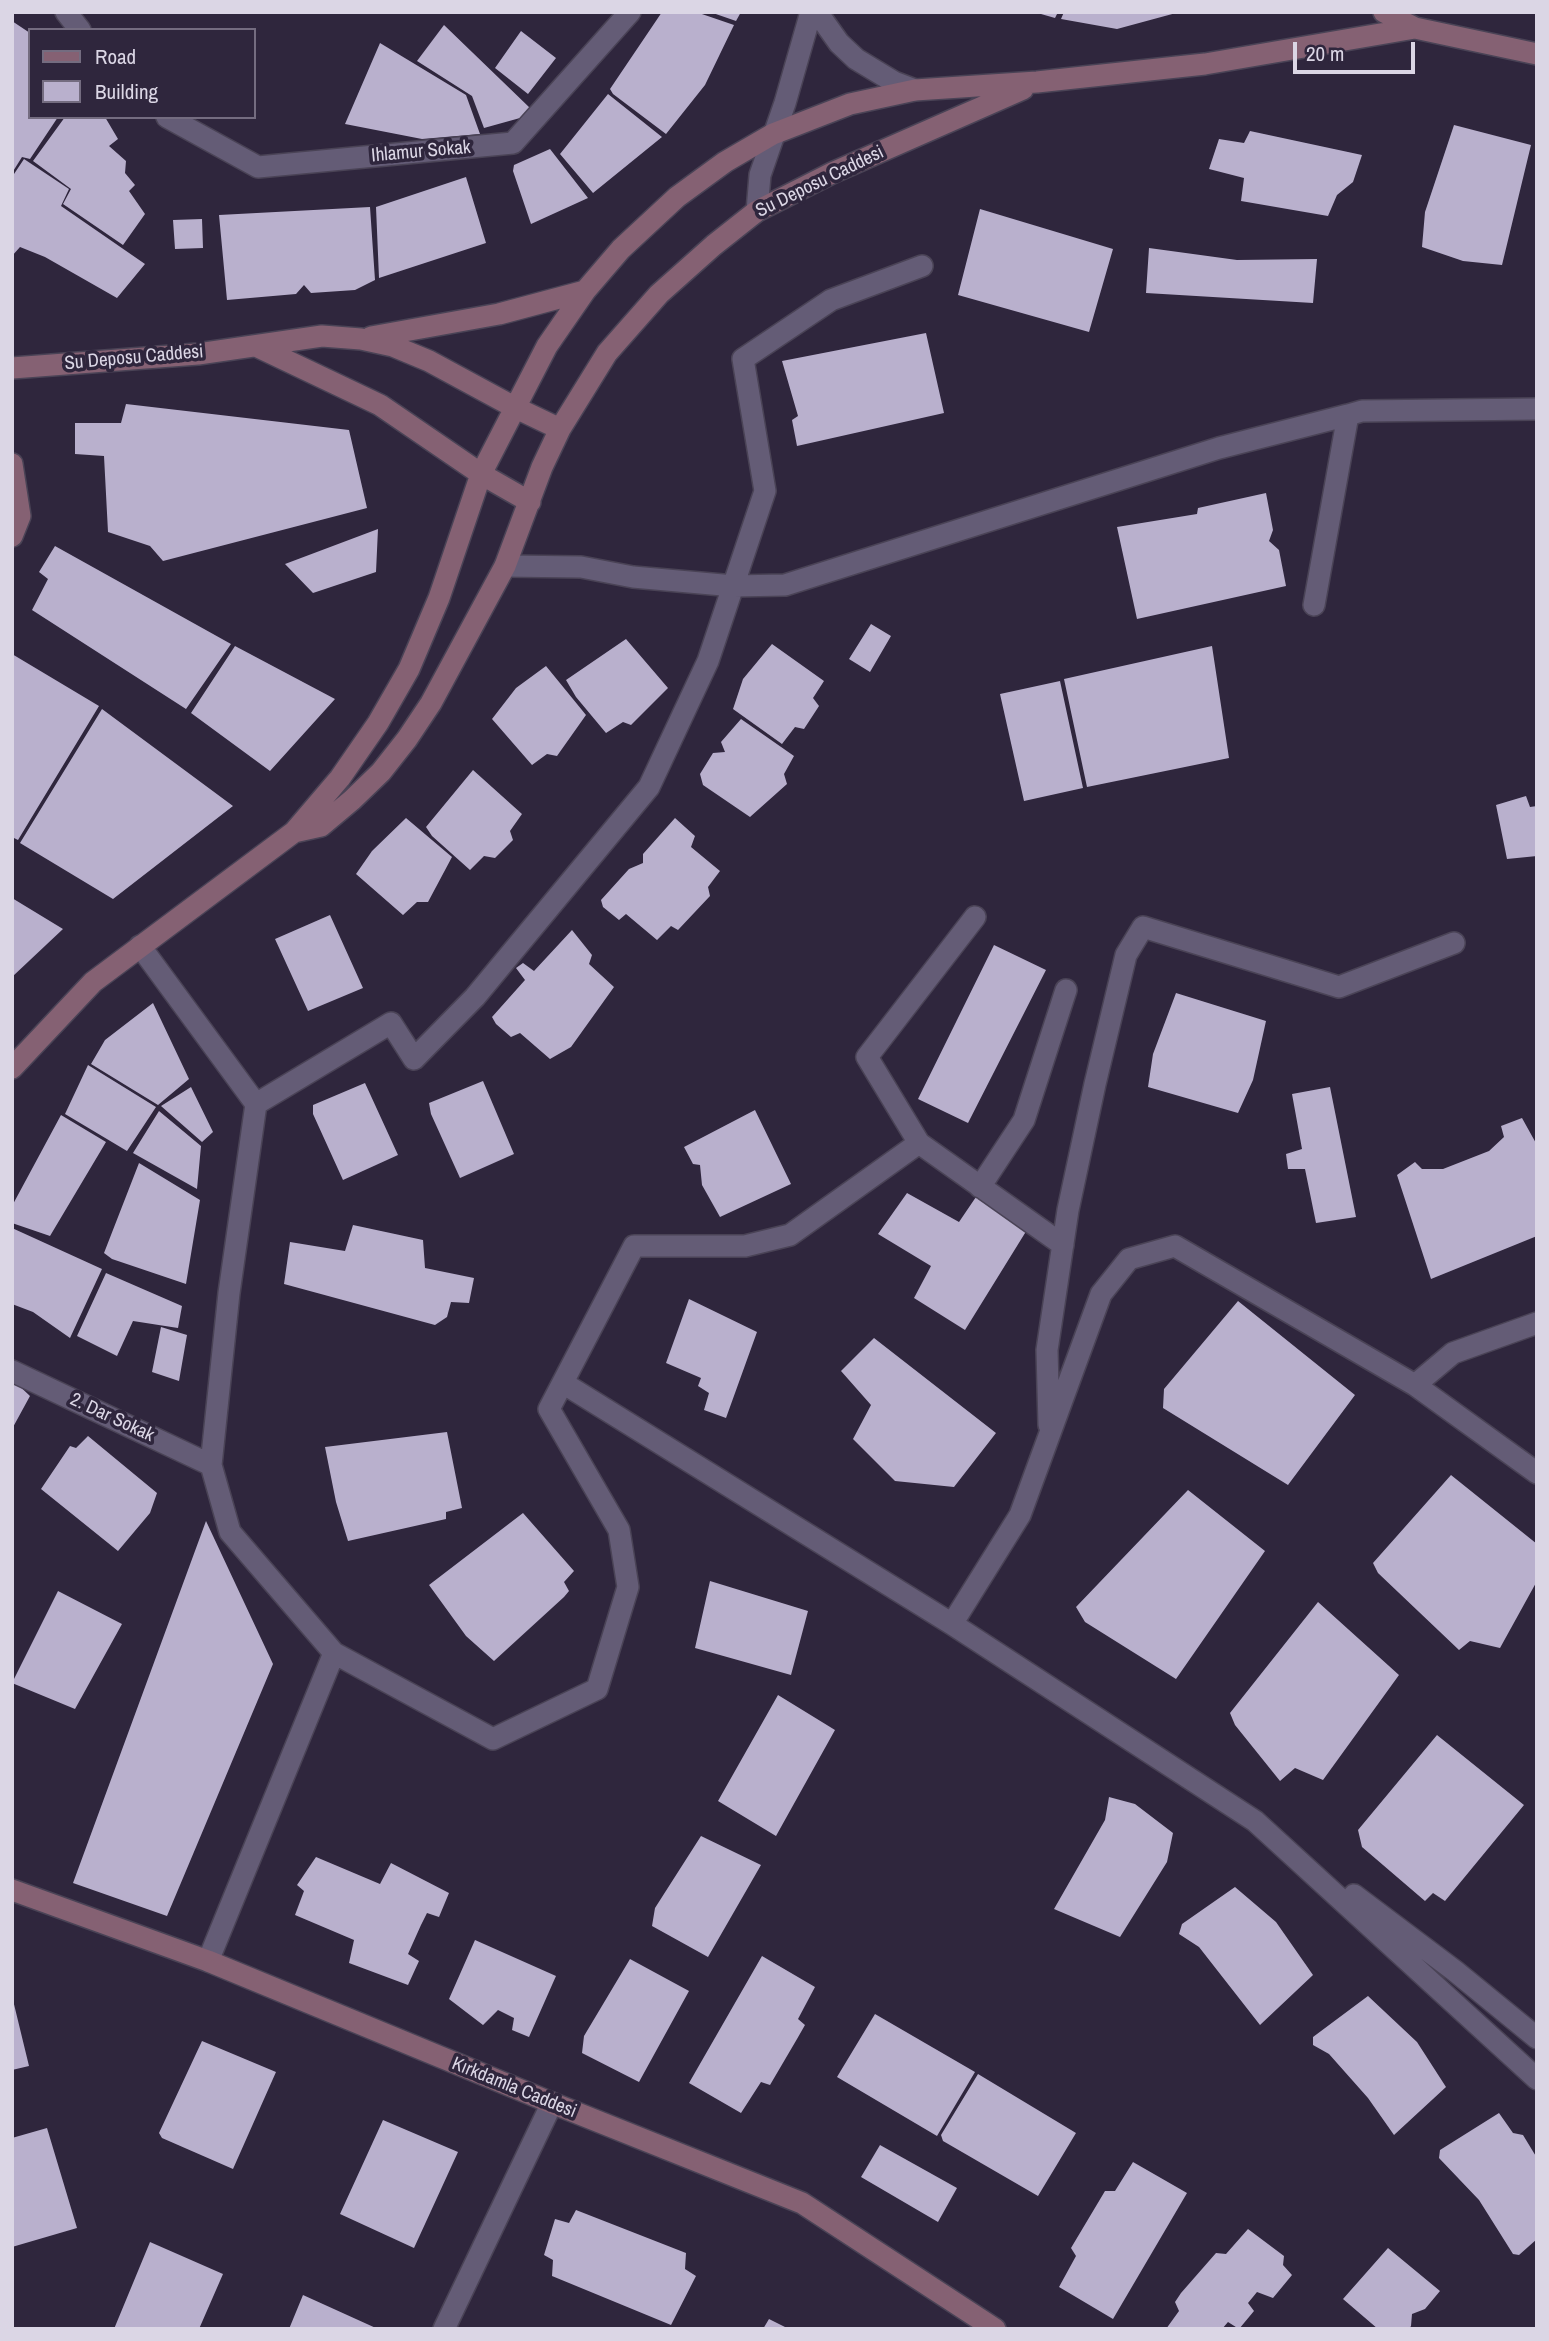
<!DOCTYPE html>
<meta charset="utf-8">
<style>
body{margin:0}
#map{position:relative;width:1549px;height:2341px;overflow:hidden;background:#2f263d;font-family:"Archivo Narrow",sans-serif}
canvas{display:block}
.frame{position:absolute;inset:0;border:14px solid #dbd6e5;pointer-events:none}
.legend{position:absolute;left:28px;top:28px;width:228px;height:91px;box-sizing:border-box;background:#2f263d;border:2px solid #746c80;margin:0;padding:9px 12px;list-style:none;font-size:21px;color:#dbd6e5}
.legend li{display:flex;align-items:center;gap:14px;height:35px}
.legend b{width:35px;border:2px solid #746c80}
.scale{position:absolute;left:1293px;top:42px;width:122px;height:32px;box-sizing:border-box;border:4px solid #dbd6e5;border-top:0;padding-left:9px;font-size:21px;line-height:24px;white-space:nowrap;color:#dbd6e5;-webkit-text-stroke:5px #2f263d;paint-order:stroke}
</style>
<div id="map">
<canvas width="1549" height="2341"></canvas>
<div class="frame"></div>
<ul class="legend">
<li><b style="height:9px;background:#856173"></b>Road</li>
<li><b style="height:19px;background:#b9b0cd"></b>Building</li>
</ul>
<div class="scale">20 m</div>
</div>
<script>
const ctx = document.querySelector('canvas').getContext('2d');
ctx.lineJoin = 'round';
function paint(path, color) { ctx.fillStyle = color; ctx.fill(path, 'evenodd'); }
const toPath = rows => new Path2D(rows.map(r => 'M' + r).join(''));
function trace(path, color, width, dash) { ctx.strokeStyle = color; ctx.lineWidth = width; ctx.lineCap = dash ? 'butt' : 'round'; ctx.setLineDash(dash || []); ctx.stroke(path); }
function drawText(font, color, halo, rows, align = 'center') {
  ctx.font = font + ' "Archivo Narrow",sans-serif'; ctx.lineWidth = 7; ctx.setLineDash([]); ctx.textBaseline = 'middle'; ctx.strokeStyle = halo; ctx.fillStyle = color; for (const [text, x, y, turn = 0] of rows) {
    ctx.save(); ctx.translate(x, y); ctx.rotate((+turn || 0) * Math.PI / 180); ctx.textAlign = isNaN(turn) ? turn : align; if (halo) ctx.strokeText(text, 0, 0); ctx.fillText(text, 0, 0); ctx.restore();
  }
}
const building = toPath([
 [662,12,696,12,734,25,705,85,666,134,613,94,610,89],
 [710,12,741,12,736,21],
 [1034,12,1058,12,1055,18],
 [1064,12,1176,12,1176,13,1117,29,1061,19],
 [12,21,30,33,30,117,58,117,30,159,22,157,12,173],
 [444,25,530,108,520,118,484,128,472,96,417,61],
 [521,31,556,58,528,94,495,68],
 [380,43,466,95,480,134,422,139,345,124],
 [608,94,662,137,593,193,560,154],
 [65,117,105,117,118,139,109,146,126,161,125,173,135,185,129,191,145,214,123,245,63,204,71,189,33,161],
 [1454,125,1531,145,1502,265,1463,261,1422,247,1425,212],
 [1250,131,1362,155,1353,182,1337,195,1328,216,1241,201,1244,178,1209,169,1219,139,1244,143],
 [550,149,588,198,531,224,513,171,514,165],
 [24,159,69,189,61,206,145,264,117,298,45,257,20,247,12,256,12,177],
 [466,177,486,243,379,278,376,207],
 [370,207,375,280,355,290,311,293,304,285,296,294,227,300,219,215],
 [980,209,1113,249,1089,332,958,295],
 [202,219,203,248,175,249,173,220],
 [1149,248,1237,260,1317,259,1313,303,1146,293],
 [926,333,944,413,797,446,792,420,798,416,782,361],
 [126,404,349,430,367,508,163,561,150,546,108,532,104,456,75,454,75,423,121,423],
 [1266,493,1273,530,1269,541,1279,550,1286,586,1137,619,1117,527,1197,514,1198,508],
 [378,529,376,572,313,593,285,564],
 [55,546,231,644,186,709,32,610,48,579,39,572],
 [871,624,891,636,870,672,849,659],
 [626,639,668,688,631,725,623,722,606,733,576,697,566,680],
 [772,644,824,681,813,698,819,706,804,729,795,727,782,744,733,709,743,679],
 [235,646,335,699,270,771,191,713],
 [1212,646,1229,758,1087,787,1064,679],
 [12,654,99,706,18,840,12,837],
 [546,666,586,715,557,756,547,754,532,765,492,719,516,688],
 [1060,681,1083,788,1024,801,1000,694],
 [102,709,233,806,113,899,20,843],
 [741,719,794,756,784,774,787,784,750,817,703,785,700,774,713,753,725,752,721,742],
 [473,770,522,814,510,831,513,840,495,858,484,856,470,870,432,836,426,827],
 [1526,796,1530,807,1537,806,1537,856,1507,859,1496,805],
 [406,818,452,857,428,902,417,902,403,915,356,874,372,851],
 [675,818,695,836,691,847,720,871,708,887,710,896,678,930,671,926,657,940,626,914,619,920,603,907,601,900,629,869,643,863,643,854],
 [12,898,63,929,12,977],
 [330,915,363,988,308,1011,275,939],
 [572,930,592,955,589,964,614,987,571,1047,550,1059,520,1033,511,1037,496,1024,492,1017,525,980,516,968,523,963,534,971],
 [994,945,1046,970,968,1123,918,1099],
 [1176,993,1266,1021,1253,1080,1238,1113,1148,1087,1153,1054],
 [153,1003,189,1079,158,1105,91,1064,105,1040],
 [88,1065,156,1107,127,1151,65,1114],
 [483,1081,514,1154,460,1178,431,1114,429,1103],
 [365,1083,398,1155,343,1180,313,1114,313,1105],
 [191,1087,213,1132,202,1142,161,1106],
 [1330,1087,1356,1217,1316,1223,1305,1169,1288,1169,1286,1154,1302,1149,1292,1094],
 [755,1110,791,1184,720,1217,702,1185,700,1165,693,1164,684,1147],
 [159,1111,201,1146,197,1189,133,1153],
 [61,1115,106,1142,50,1236,12,1223,12,1206],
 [1522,1118,1537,1145,1537,1236,1431,1279,1397,1175,1415,1162,1422,1169,1443,1169,1489,1151,1504,1137,1501,1126],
 [139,1163,200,1200,186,1284,112,1259,104,1253],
 [907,1193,959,1222,978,1194,1030,1225,965,1330,914,1298,931,1266,878,1234],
 [353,1225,423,1240,425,1268,474,1278,469,1303,451,1302,447,1317,435,1325,284,1284,290,1242,345,1251],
 [12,1228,102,1269,70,1338,33,1312,12,1304],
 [106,1273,182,1306,178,1328,133,1321,117,1356,77,1336],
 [689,1299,757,1332,726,1418,704,1410,709,1393,698,1386,701,1378,666,1363],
 [1238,1301,1355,1395,1288,1485,1163,1408,1164,1389],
 [161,1327,187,1335,179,1381,152,1372],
 [874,1338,996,1433,954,1487,895,1481,853,1439,871,1405,841,1371],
 [12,1379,30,1396,12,1429],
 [447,1432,462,1508,446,1512,446,1519,348,1541,336,1502,325,1447],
 [88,1436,157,1493,150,1513,118,1551,41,1489,70,1446,76,1448],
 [1451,1475,1537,1544,1537,1581,1500,1648,1470,1641,1459,1650,1378,1573,1373,1563],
 [1188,1490,1265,1551,1176,1679,1085,1622,1076,1607],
 [523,1513,574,1571,564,1582,569,1591,564,1597,494,1661,466,1636,429,1585],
 [206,1521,273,1664,167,1916,73,1883],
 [710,1581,808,1611,791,1675,695,1648],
 [58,1591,122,1624,75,1709,12,1683],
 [1318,1602,1399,1675,1323,1780,1295,1768,1280,1781,1235,1725,1230,1713],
 [778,1695,835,1730,776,1836,718,1801],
 [1437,1735,1524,1805,1445,1901,1433,1893,1425,1901,1362,1847,1358,1830],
 [1109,1797,1135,1804,1173,1833,1167,1862,1120,1937,1054,1909,1105,1820],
 [701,1836,761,1865,708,1957,652,1926,655,1908],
 [316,1857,380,1884,391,1863,449,1893,439,1917,427,1913,421,1925,408,1954,419,1961,408,1985,349,1963,354,1940,295,1915,304,1891,297,1885],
 [1235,1887,1276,1922,1313,1975,1260,2025,1199,1947,1179,1934,1182,1924],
 [475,1940,556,1976,529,2037,512,2030,514,2018,498,2010,483,2025,449,1999],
 [762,1956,815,1987,798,2019,805,2025,797,2039,770,2085,761,2082,741,2113,689,2083],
 [630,1959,689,1991,639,2082,582,2053,584,2036],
 [12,1996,29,2066,12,2070],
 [1368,1996,1417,2042,1446,2087,1394,2135,1368,2098,1329,2054,1313,2045,1313,2037],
 [875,2014,975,2072,937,2136,837,2077],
 [202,2041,276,2072,233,2169,162,2138,159,2133],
 [978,2074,1076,2133,1038,2196,943,2141,941,2135],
 [1499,2113,1513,2133,1523,2135,1537,2158,1537,2239,1519,2255,1513,2254,1479,2200,1439,2158,1440,2150],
 [383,2120,458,2152,414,2248,340,2214],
 [47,2128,77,2228,12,2247,12,2138],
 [880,2145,957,2188,938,2222,861,2177],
 [1133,2162,1187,2193,1113,2319,1059,2287,1076,2256,1071,2248,1105,2191,1115,2191],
 [576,2210,686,2253,685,2269,696,2276,671,2325,552,2276,553,2260,544,2255,555,2219,569,2223],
 [1248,2229,1284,2256,1283,2265,1292,2275,1273,2298,1257,2292,1248,2303,1254,2311,1239,2329,1228,2322,1222,2329,1166,2329,1179,2311,1175,2302,1181,2293,1216,2253,1226,2254],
 [150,2242,223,2274,199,2329,114,2329],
 [1388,2248,1440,2291,1425,2309,1412,2314,1411,2326,1409,2329,1378,2329,1343,2299],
 [303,2295,378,2329,289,2329],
 [769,2319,789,2329,763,2329]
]);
const street = toPath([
 [66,12,80,30],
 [817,12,839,43,856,59,894,82,915,90],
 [167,117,258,167,513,143,630,12],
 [757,211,760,175,785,103,811,12],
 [505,566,581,567,633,577,734,586,785,585,1219,448,1348,415,1362,411,1537,409],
 [1314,605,1348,415],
 [975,917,867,1057,919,1143,1063,1245],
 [140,946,256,1104,229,1293,211,1465,230,1532,334,1653,493,1739,597,1689,628,1587,619,1530,549,1409,634,1246,745,1246,790,1235,919,1143],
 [256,1104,391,1023,414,1059,475,997,649,787,708,661,765,491,743,359,831,300,922,266],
 [980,1187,1024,1120,1066,990],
 [12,1371,211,1465],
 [563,1383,952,1624,1255,1821,1537,2079],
 [1415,1385,1453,1353,1537,1323],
 [1049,1425,1047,1350,1068,1210,1095,1084,1126,955,1143,927,1339,987,1454,943],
 [952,1624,1020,1515,1101,1294,1129,1259,1175,1246,1415,1385,1537,1473],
 [1354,1895,1455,1971,1537,2038],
 [208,1961,334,1653],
 [444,2329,552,2103]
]);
const secondary = toPath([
 [1384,12,1415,28],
 [371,337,499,314,585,291],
 [256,346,380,405,481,474,530,502],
 [12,368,198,354,322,336,361,339,393,346,429,361,514,407,560,429],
 [12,464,20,516,12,536],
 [294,832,321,826,352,800,381,772,407,739,431,703,505,566,542,467,560,429,607,353,659,294,714,245,757,211,832,173,1023,89],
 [12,1068,93,982,294,832,340,778,378,723,409,669,439,598,481,474,547,346,585,291,621,249,677,197,725,162,773,134,850,104,915,90,1037,82,1205,64,1415,28,1537,54],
 [12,1890,208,1961,552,2103,802,2203,995,2329]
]);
const streetNames = [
 ["Ihlamur Sokak",421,152,-5],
 ["Su Deposu Caddesi",820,182,-26],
 ["Su Deposu Caddesi",134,358,-5],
 ["2. Dar Sokak",112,1418,25],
 ["Kırkdamla Caddesi",514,2088,22]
];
paint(building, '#b9b0cd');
trace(street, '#4a4356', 24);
trace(secondary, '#4a4356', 24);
trace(street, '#645c76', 21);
trace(secondary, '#856173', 21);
drawText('19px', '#dbd6e5', '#2f263d', streetNames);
</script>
